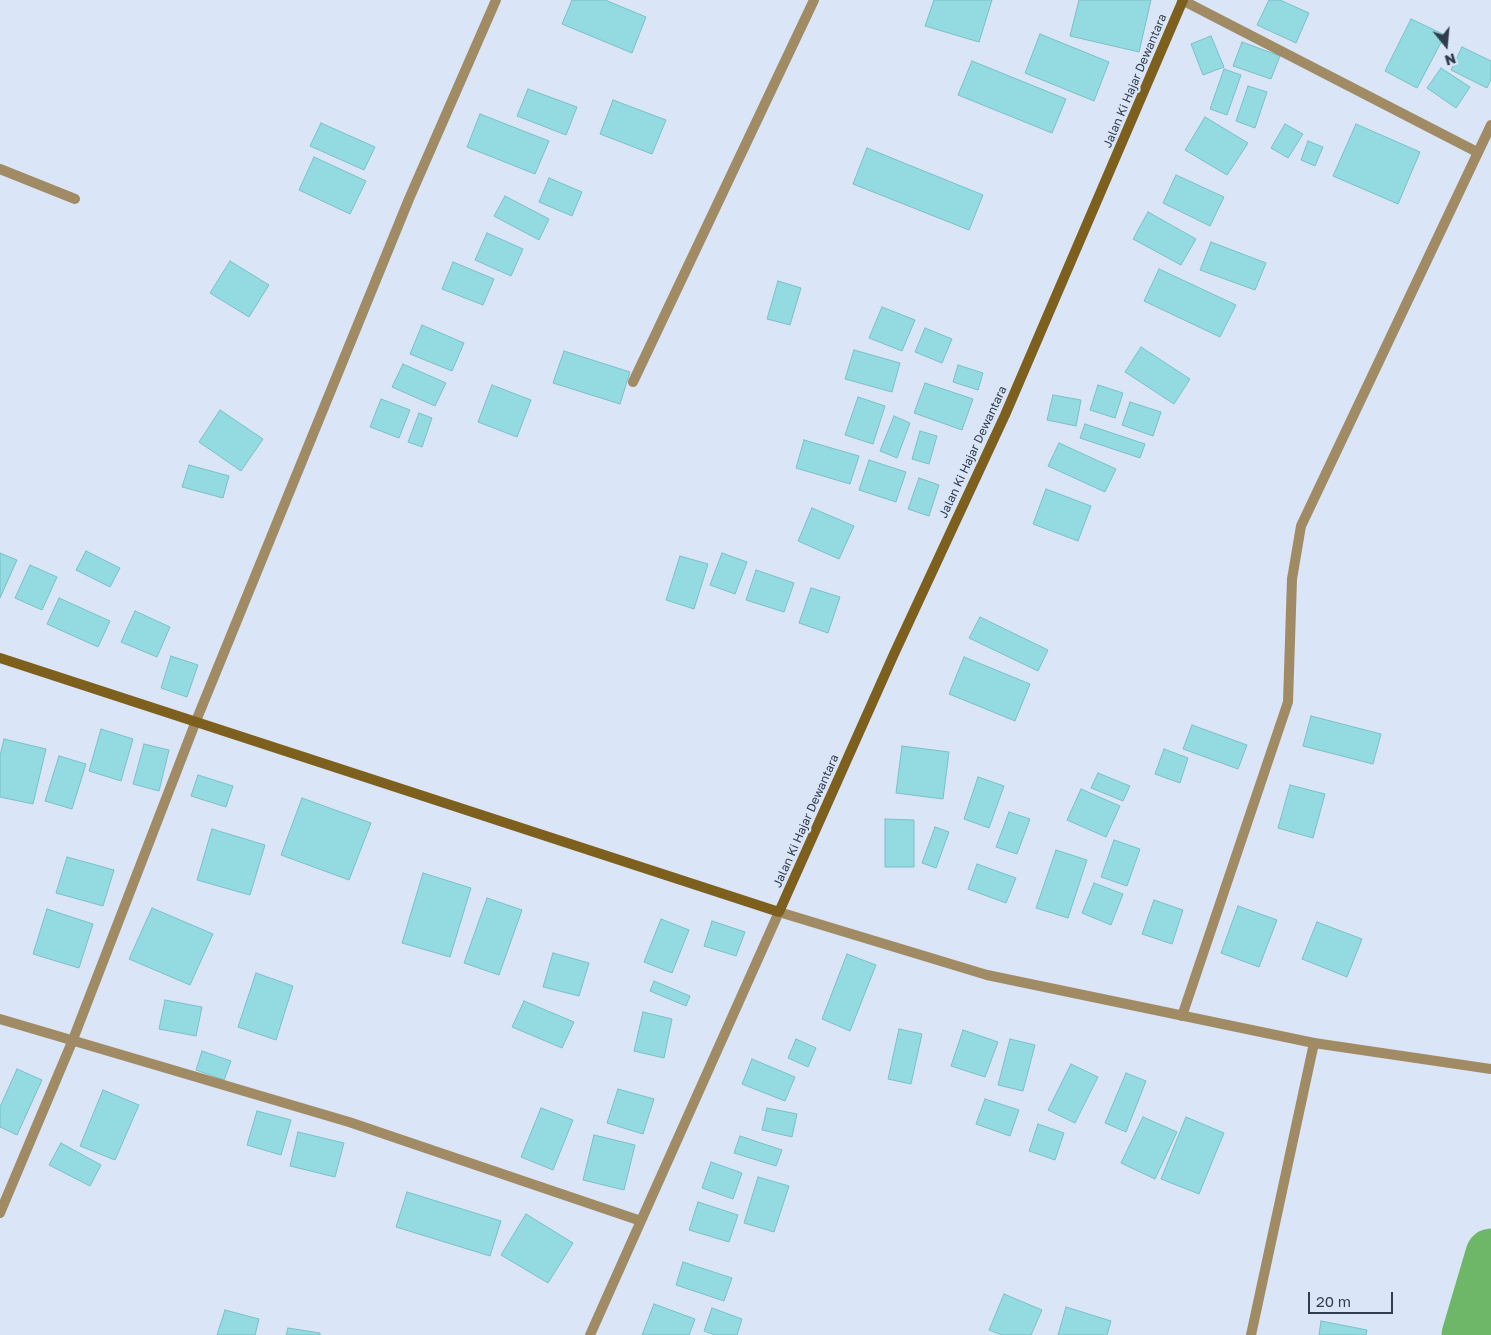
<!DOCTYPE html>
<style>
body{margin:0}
#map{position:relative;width:1491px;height:1335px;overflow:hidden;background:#dae5f8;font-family:"Golos Text",sans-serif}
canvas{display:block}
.north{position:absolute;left:1421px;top:20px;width:50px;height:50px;-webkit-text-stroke:4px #dae5f8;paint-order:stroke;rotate:163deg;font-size:14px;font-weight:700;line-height:20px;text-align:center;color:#323c4f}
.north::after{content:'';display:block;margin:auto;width:18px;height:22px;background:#323c4f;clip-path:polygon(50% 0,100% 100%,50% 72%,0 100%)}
.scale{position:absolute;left:1308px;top:1292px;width:85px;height:22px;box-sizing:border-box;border:2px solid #323c4f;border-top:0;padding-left:6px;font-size:15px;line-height:18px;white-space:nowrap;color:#323c4f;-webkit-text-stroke:4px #dae5f8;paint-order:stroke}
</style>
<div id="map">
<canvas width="1491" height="1335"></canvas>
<div class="north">N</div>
<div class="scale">20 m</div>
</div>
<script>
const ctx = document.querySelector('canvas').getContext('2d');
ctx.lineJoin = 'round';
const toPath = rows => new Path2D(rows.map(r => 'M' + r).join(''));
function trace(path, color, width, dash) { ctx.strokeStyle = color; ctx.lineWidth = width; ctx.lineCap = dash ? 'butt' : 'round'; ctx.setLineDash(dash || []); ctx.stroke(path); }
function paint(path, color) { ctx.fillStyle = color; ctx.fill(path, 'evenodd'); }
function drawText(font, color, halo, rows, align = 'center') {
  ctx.font = font + ' "Golos Text",sans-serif'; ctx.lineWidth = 4.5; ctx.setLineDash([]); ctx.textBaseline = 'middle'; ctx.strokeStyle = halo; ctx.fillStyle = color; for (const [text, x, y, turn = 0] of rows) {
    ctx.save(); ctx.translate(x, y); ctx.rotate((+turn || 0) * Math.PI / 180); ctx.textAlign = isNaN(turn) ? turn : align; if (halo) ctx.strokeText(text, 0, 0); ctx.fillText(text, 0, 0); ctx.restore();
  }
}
const river = toPath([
 [1467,1335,1491,1254]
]);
const building = toPath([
 [572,0,605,0,646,17,632,53,562,24,572,0],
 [934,0,992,0,979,42,925,26,934,0],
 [1079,0,1151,0,1139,52,1070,36,1079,0],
 [1269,0,1280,0,1309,13,1296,43,1257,25,1269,0],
 [1411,19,1445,35,1417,88,1385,71,1411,19],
 [1040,34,1109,62,1094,101,1025,73,1040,34],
 [1211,36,1224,67,1203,75,1191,44,1211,36],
 [1242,42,1280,56,1271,79,1233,66,1242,42],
 [1462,47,1491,61,1491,79,1487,88,1451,70,1462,47],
 [972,61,1066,99,1052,133,958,95,972,61],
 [1441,68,1470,87,1456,108,1427,88,1441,68],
 [1224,69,1241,75,1227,115,1210,109,1224,69],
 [1248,86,1267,92,1255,128,1236,121,1248,86],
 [528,89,577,107,566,135,517,116,528,89],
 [613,100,666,120,652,154,600,134,613,100],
 [480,114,549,141,535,174,467,147,480,114],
 [1205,117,1248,143,1227,175,1185,150,1205,117],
 [321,123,375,147,364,170,310,146,321,123],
 [1285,124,1303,134,1288,158,1271,148,1285,124],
 [1356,124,1420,152,1398,204,1333,176,1356,124],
 [1308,141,1323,147,1315,166,1301,160,1308,141],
 [867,148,983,195,969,230,853,184,867,148],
 [314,157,366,181,350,214,299,190,314,157],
 [1176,175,1224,197,1210,226,1163,203,1176,175],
 [549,178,582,192,572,216,539,202,549,178],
 [505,196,549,219,539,240,494,216,505,196],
 [1148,212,1196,239,1181,265,1133,239,1148,212],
 [487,233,523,249,511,276,475,260,487,233],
 [1211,242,1266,263,1255,290,1200,270,1211,242],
 [230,261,269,285,249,317,210,293,230,261],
 [453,262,494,279,483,305,442,289,453,262],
 [1159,269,1236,305,1220,337,1144,301,1159,269],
 [778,281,801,288,790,325,767,319,778,281],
 [882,307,915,320,902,351,869,338,882,307],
 [422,325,464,343,452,371,410,354,422,325],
 [925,328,952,339,942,363,915,352,925,328],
 [1141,347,1190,379,1174,404,1125,372,1141,347],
 [854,350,900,363,892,392,845,379,854,350],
 [564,351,630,372,620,404,553,383,564,351],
 [403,364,446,383,435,406,392,387,403,364],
 [958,365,983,373,978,390,953,382,958,365],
 [925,383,973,399,962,430,914,413,925,383],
 [492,385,531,400,517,437,478,422,492,385],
 [1098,385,1123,393,1115,418,1090,410,1098,385],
 [1053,395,1081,400,1076,426,1047,420,1053,395],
 [858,397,885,406,873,444,845,435,858,397],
 [381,399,410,410,399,438,370,427,381,399],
 [1130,402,1161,412,1153,436,1122,425,1130,402],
 [220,410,263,439,241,471,199,442,220,410],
 [419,413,432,418,422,447,408,442,419,413],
 [894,416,910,423,897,458,880,451,894,416],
 [1085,424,1145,444,1140,458,1080,438,1085,424],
 [920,431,937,436,929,464,912,459,920,431],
 [804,440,859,456,850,484,796,468,804,440],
 [1059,443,1116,469,1105,492,1048,466,1059,443],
 [869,460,906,472,896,502,859,490,869,460],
 [189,465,229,476,223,498,182,487,189,465],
 [919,478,939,485,929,516,908,509,919,478],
 [1046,489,1091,506,1078,541,1033,524,1046,489],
 [812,508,854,526,839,559,798,541,812,508],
 [86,551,120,568,110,587,76,570,86,551],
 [0,553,17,560,0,598,0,553],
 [722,553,747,562,735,594,710,585,722,553],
 [680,556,708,564,694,609,666,600,680,556],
 [30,565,57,577,42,610,15,598,30,565],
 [756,570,794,583,784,612,746,600,756,570],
 [811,588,840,597,828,633,799,623,811,588],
 [59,598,110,621,98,647,47,624,59,598],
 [135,611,170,627,157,657,121,642,135,611],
 [980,617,1048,650,1038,671,969,638,980,617],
 [171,656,198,665,187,697,161,688,171,656],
 [964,657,1030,684,1015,721,949,694,964,657],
 [1311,716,1381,734,1373,764,1303,746,1311,716],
 [1192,725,1247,745,1238,769,1183,749,1192,725],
 [101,729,133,739,121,781,89,771,101,729],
 [4,739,46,749,33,804,0,797,0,756,4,739],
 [144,744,169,750,159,791,133,784,144,744],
 [902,746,949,752,943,799,896,793,902,746],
 [1164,749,1188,758,1180,783,1155,774,1164,749],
 [59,756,86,764,72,809,45,801,59,756],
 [1098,773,1130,786,1123,801,1091,788,1098,773],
 [198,775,233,786,226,807,191,796,198,775],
 [978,777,1004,786,989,828,964,819,978,777],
 [1290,785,1325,794,1313,838,1278,828,1290,785],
 [1081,789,1120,806,1106,837,1067,820,1081,789],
 [302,798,371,823,349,880,281,855,302,798],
 [1009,812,1030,819,1017,854,996,847,1009,812],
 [885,819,914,820,914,867,885,867,885,819],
 [935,827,949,832,936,868,922,863,935,827],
 [212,829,265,845,250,895,197,880,212,829],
 [1114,840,1140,849,1127,886,1101,877,1114,840],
 [1056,850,1087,860,1068,918,1036,908,1056,850],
 [67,857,114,870,103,906,56,893,67,857],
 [977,864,1016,878,1006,903,968,889,977,864],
 [423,873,471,888,450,957,402,943,423,873],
 [1094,883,1123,894,1111,925,1082,913,1094,883],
 [487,898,522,910,499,975,464,963,487,898],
 [1154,900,1183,910,1172,944,1142,934,1154,900],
 [1238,906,1277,920,1259,967,1221,953,1238,906],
 [152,908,213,934,190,985,129,959,152,908],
 [47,909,93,924,79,968,33,954,47,909],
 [661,919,689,930,672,973,644,962,661,919],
 [712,921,745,932,736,956,704,946,712,921],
 [1317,922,1362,939,1347,977,1302,959,1317,922],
 [553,953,589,963,579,996,543,987,553,953],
 [847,954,876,965,850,1031,822,1019,847,954],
 [256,973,293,986,276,1040,238,1027,256,973],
 [654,981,690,996,686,1006,650,991,654,981],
 [165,1000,202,1007,196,1036,159,1029,165,1000],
 [524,1001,574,1022,562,1048,512,1027,524,1001],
 [643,1012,672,1019,664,1058,634,1051,643,1012],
 [899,1029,922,1034,911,1084,888,1079,899,1029],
 [963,1030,998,1042,985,1077,951,1066,963,1030],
 [796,1039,816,1048,808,1067,788,1058,796,1039],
 [1010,1039,1035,1045,1023,1091,998,1085,1010,1039],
 [202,1051,231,1061,224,1080,196,1070,202,1051],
 [752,1059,795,1077,785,1101,742,1084,752,1059],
 [1071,1064,1098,1077,1075,1123,1048,1110,1071,1064],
 [17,1069,42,1080,17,1135,0,1127,0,1107,17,1069],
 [1126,1073,1146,1081,1126,1132,1105,1123,1126,1073],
 [618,1089,654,1099,643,1134,607,1123,618,1089],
 [103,1090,139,1105,115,1160,80,1146,103,1090],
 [985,1099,1019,1110,1010,1136,976,1124,985,1099],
 [541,1108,573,1120,553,1170,521,1157,541,1108],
 [767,1108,797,1114,792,1137,762,1130,767,1108],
 [257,1111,291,1120,281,1155,247,1145,257,1111],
 [1143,1117,1177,1132,1155,1179,1121,1163,1143,1117],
 [1186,1117,1224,1133,1199,1194,1161,1179,1186,1117],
 [1038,1124,1064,1133,1055,1160,1029,1151,1038,1124],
 [298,1132,344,1143,335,1177,290,1166,298,1132],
 [594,1135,635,1145,624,1190,583,1180,594,1135],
 [740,1136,782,1150,776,1166,734,1153,740,1136],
 [61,1143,101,1165,90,1186,49,1165,61,1143],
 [711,1162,742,1173,733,1199,702,1188,711,1162],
 [758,1177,789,1186,774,1232,744,1223,758,1177],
 [407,1192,501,1221,490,1256,396,1227,407,1192],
 [698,1202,738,1215,729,1242,689,1230,698,1202],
 [526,1214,573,1243,548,1283,501,1255,526,1214],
 [683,1262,732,1278,724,1301,676,1285,683,1262],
 [1004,1294,1042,1310,1031,1335,1002,1335,989,1330,1004,1294],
 [654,1304,695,1319,689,1335,642,1335,654,1304],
 [1066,1307,1111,1321,1107,1335,1058,1335,1066,1307],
 [712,1308,742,1319,737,1335,715,1335,704,1331,712,1308],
 [225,1310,259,1319,255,1335,217,1335,225,1310],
 [1321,1321,1367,1330,1366,1335,1319,1335,1321,1321],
 [288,1328,320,1333,320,1335,286,1335,288,1328]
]);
const minor = toPath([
 [1182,0,1477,152],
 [0,169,75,199],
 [633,382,814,0],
 [1182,1016,1288,702,1292,579,1301,526,1491,125],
 [0,1019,349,1122,641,1221],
 [0,1213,72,1042,196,721,409,199,496,0],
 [590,1335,779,912],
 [1251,1335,1314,1043]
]);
const tertiary = toPath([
 [779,912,987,975,1314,1043,1491,1069]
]);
const secondary = toPath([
 [0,658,779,912,894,654,1005,415,1183,0]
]);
const streetNames = [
 ["Jalan Ki Hajar Dewantara",1135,81,-67],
 ["Jalan Ki Hajar Dewantara",973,452,-65],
 ["Jalan Ki Hajar Dewantara",806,821,-66]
];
trace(river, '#6eb769', 51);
paint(building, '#94dbe1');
trace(building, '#79c0c6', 1);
trace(minor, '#a08b64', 10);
trace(tertiary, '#a08b64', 10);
trace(secondary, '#7e601e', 10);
drawText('12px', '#323c4f', '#dae5f8', streetNames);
</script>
